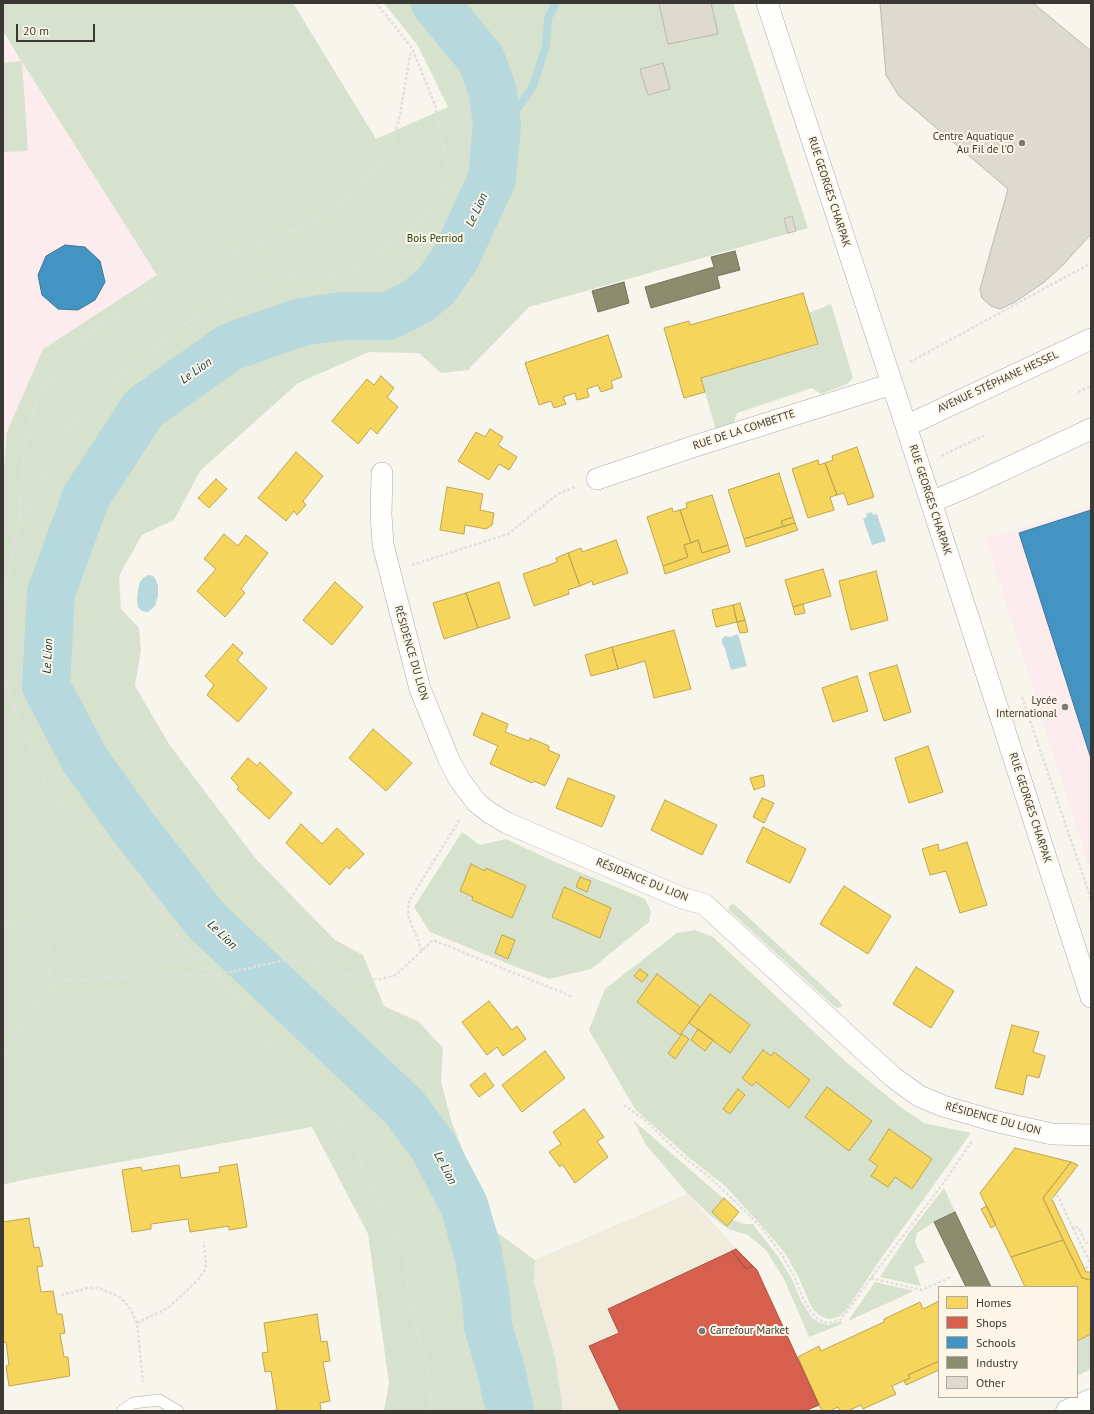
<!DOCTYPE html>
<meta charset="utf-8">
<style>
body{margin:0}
#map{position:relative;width:1094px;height:1414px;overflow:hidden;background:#f8f5ed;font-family:"PT Sans",sans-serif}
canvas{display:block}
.frame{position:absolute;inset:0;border:4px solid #3a3832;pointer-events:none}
.legend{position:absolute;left:938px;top:1286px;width:140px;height:112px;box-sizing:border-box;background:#fdf6e8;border:1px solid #afaa9f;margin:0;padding:5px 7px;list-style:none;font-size:12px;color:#3a3832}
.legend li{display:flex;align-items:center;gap:8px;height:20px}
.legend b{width:20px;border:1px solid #afaa9f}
.scale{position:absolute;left:16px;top:24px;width:79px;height:18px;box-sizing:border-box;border:2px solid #3a3832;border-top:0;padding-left:5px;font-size:12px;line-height:14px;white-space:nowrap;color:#3a3832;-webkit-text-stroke:3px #fdf6e8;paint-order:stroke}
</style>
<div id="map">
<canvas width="1094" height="1414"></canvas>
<div class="frame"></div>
<ul class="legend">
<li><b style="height:11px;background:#f6d55c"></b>Homes</li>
<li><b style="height:11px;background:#d6604d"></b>Shops</li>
<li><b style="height:11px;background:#4393c3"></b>Schools</li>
<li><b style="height:11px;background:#8c8c6e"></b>Industry</li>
<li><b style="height:11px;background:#dfdacf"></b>Other</li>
</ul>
<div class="scale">20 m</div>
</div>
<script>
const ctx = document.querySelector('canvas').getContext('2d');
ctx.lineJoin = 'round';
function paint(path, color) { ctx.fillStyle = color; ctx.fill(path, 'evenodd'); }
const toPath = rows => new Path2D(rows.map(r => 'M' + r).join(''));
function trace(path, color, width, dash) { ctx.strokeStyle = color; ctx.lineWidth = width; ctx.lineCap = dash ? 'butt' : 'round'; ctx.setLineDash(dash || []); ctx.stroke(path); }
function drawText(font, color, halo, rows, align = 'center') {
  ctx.font = font + ' "PT Sans",sans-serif'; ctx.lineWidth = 4; ctx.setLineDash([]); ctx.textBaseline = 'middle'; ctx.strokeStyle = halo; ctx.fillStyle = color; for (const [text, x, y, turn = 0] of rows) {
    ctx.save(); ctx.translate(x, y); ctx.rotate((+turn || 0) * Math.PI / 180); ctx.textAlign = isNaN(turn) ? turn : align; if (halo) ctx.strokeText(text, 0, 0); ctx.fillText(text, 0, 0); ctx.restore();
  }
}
const built = toPath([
 [688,1194,736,1249,757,1270,822,1411,562,1411,562,1402,555,1357,534,1282,535,1260]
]);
const education = toPath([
 [3,38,22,63,157,275,43,349,3,478],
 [1091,506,1091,874,986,539]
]);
const green = toPath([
 [3,3,293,3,376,139,448,107,418,46,384,3,733,3,808,228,529,307,468,370,441,373,419,353,369,352,298,383,200,471,174,520,142,535,119,576,121,609,139,628,141,650,135,686,169,744,255,858,335,940,363,955,384,1006,419,1022,443,1048,441,1082,452,1123,495,1231,535,1260,534,1282,555,1357,562,1402,562,1411,384,1411,389,1383,368,1234,312,1127,22,1180,3,1185,3,478,7,432,43,349,157,275,22,62,28,151,3,152,3,63,21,61,3,31],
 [831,304,853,378,847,384,821,394,812,388,737,413,733,425,716,430,701,378,818,345,809,313],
 [462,832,480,845,506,839,555,862,645,899,651,911,649,922,591,969,549,979,511,965,430,932,414,907],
 [733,904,735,905,840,1002,842,1005,841,1007,838,1008,835,1007,729,910,729,906],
 [695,930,713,937,847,1063,903,1109,924,1123,971,1133,880,1260,847,1309,839,1317,829,1319,822,1317,816,1312,811,1306,799,1278,785,1253,762,1226,725,1186,687,1156,635,1109,589,1030,605,989,677,933],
 [633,1120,739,1212,732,1220,744,1224,753,1224,779,1258,793,1281,801,1301,812,1318,820,1323,829,1325,841,1321,842,1324,809,1337,784,1279,766,1250,748,1235,728,1229,711,1216,688,1194,646,1145],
 [944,1188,955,1212,934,1222,917,1233,915,1242,925,1262,914,1267,921,1286,880,1277,909,1233],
 [875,1282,914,1291,848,1321],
 [1091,1334,1091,1369,1077,1376,1077,1341]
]);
const water = toPath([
 [872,512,873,515,877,514,886,541,872,545,863,519,867,517,866,514],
 [149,575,153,576,156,580,158,586,158,596,155,606,148,612,142,611,138,607,137,601,138,589,140,582,144,577],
 [738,634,747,666,731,670,724,646,722,644,722,639,725,636,730,637]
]);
const homes = toPath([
 [803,293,818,344,701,378,705,392,684,398,664,328,689,321,690,325,803,293],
 [608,335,622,377,611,381,613,388,601,392,598,385,587,389,589,397,577,400,575,393,563,397,566,404,554,408,551,401,539,405,525,363,608,335],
 [381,376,394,388,387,397,398,407,377,434,371,428,358,444,332,421,367,379,374,385,381,376],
 [490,429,503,437,498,445,517,457,509,470,499,464,489,480,458,461,476,432,485,437,490,429],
 [857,447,874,497,848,505,844,493,837,495,825,463,833,460,832,456,857,447],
 [296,452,323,476,303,501,306,505,297,515,294,511,286,521,258,498,296,452],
 [818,460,819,465,825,463,837,495,830,497,834,510,808,518,792,469,818,460],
 [779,473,793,517,781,521,783,526,744,539,728,490,779,473],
 [216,479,227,489,209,508,198,498,216,479],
 [447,487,483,494,480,510,494,513,492,525,486,529,465,525,464,534,440,530,447,487],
 [712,495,728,545,702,553,698,540,691,543,680,510,687,508,686,503,712,495],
 [672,508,673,512,680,510,691,543,684,545,688,557,663,566,647,517,672,508],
 [793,517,795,523,783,526,781,521,793,517],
 [795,523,798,530,746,547,744,539,795,523],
 [224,534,238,546,246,535,268,553,241,589,245,593,225,617,197,591,216,569,204,559,224,534],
 [616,540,628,573,593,585,592,581,580,586,568,553,581,548,582,552,616,540],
 [698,540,702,553,728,545,730,552,665,574,663,566,688,557,684,545,698,540],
 [568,553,580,586,568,590,569,594,534,606,523,574,557,562,556,558,568,553],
 [823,569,831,596,793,607,785,580,823,569],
 [876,571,888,620,851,630,839,581,876,571],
 [335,582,363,607,332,645,303,620,335,582],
 [499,582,510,618,478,628,466,593,499,582],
 [466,593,478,628,444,639,433,603,466,593],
 [740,603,745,620,737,622,733,605,740,603],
 [803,604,805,613,795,615,793,607,803,604],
 [733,605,737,622,716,627,712,610,733,605],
 [745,620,748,632,740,633,737,622,745,620],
 [674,630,691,689,654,698,645,661,618,669,612,647,674,630],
 [233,644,243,653,237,660,267,688,238,722,207,695,214,685,205,676,233,644],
 [612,647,618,669,591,676,585,655,612,647],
 [897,665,911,712,884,721,869,673,897,665],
 [857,676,868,711,833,722,822,688,857,676],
 [482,713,508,724,505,732,529,741,530,738,549,746,548,750,560,755,545,786,534,781,532,783,490,764,498,746,473,735,482,713],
 [373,729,412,763,386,791,349,758,373,729],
 [928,746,943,792,909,803,895,758,928,746],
 [248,758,257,766,260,762,292,793,269,819,237,789,239,787,231,778,248,758],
 [763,775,765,786,754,790,750,778,763,775],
 [568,778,615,796,602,827,556,808,568,778],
 [762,798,774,803,764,823,753,817,762,798],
 [665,800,717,825,702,855,651,830,665,800],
 [301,824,322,844,337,828,364,854,349,869,347,866,330,885,286,843,301,824],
 [763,827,806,849,790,883,746,862,763,827],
 [967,842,987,905,960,913,946,871,930,875,922,849,938,844,939,851,967,842],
 [471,864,485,871,486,868,526,886,512,918,472,900,473,897,460,891,471,864],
 [580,877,591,881,587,892,576,887,580,877],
 [844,886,891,916,868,954,820,924,844,886],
 [564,887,611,908,600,938,552,917,564,887],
 [502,935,515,940,508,959,495,953,502,935],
 [916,967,954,991,931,1028,893,1004,916,967],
 [640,969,648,975,642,982,634,976,640,969],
 [657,974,700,1007,680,1035,637,1002,657,974],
 [710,994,750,1025,730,1053,689,1023,710,994],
 [489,1001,512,1030,517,1026,526,1039,503,1056,497,1047,487,1055,462,1022,489,1001],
 [1012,1025,1039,1032,1033,1052,1045,1056,1039,1078,1027,1075,1023,1095,995,1088,1012,1025],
 [698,1029,713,1040,705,1051,691,1040,698,1029],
 [682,1034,689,1039,675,1059,668,1053,682,1034],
 [763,1050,771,1056,774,1052,810,1080,789,1108,756,1082,752,1086,742,1078,763,1050],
 [545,1051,565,1078,522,1112,502,1085,545,1051],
 [485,1073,494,1086,479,1097,470,1085,485,1073],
 [827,1087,872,1121,849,1151,805,1117,827,1087],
 [738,1089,745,1095,730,1114,723,1109,738,1089],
 [584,1109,604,1137,597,1141,608,1157,575,1183,562,1164,560,1167,549,1152,561,1144,553,1132,584,1109],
 [889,1129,932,1159,912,1189,895,1177,888,1187,871,1176,878,1166,869,1160,889,1129],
 [1015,1148,1071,1162,1043,1198,1063,1240,1011,1257,980,1193,1015,1148],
 [1071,1162,1078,1165,1052,1199,1086,1272,1091,1272,1091,1280,1082,1278,1043,1198,1071,1162],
 [237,1164,247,1227,229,1230,229,1226,190,1232,188,1219,151,1224,151,1229,132,1232,122,1170,141,1167,142,1171,179,1165,181,1178,220,1172,219,1167,237,1164],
 [724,1198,739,1212,727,1226,712,1212,724,1198],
 [987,1206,996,1225,991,1228,981,1209,987,1206],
 [29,1218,34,1248,39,1247,43,1266,37,1267,41,1292,53,1291,57,1314,62,1314,65,1333,60,1334,64,1357,68,1357,70,1376,9,1386,6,1366,9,1365,6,1342,3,1343,3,1222,29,1218],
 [1063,1240,1082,1278,1091,1280,1091,1334,1077,1341,1077,1287,1025,1287,1011,1257,1063,1240],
 [939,1301,939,1361,908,1375,910,1378,892,1386,896,1394,863,1409,861,1405,848,1411,840,1411,838,1407,830,1411,822,1411,798,1357,819,1346,821,1351,884,1322,884,1319,920,1302,923,1309,939,1301],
 [317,1314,321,1342,327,1341,330,1361,323,1362,330,1401,320,1403,321,1411,269,1411,277,1410,271,1371,265,1372,262,1353,268,1352,264,1323,317,1314],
 [939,1361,939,1370,906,1385,904,1381,910,1378,908,1375,939,1361]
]);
const shops = toPath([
 [736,1249,753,1266,746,1269,732,1251,736,1249],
 [732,1251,746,1269,753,1266,757,1270,819,1405,805,1411,620,1411,589,1346,619,1333,608,1309,732,1251]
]);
const schools = toPath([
 [65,245,85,247,100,261,105,282,95,300,78,310,58,309,42,295,38,275,46,256,65,245],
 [1091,510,1091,759,1019,533,1091,510]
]);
const industry = toPath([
 [735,251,740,270,717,276,720,288,651,308,645,287,714,267,711,257,735,251],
 [624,282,629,303,598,312,592,291,624,282],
 [955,1212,991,1287,966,1287,934,1222,955,1212]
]);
const stream = toPath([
 [497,125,516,111,533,86,546,46,548,18,556,3]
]);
const river = toPath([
 [435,3,481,59,493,92,497,125,492,179,455,259,436,286,418,301,389,316,342,316,301,322,230,347,144,408,86,497,51,593,46,686,85,760,133,827,206,920,405,1108,433,1146,464,1205,478,1253,486,1299,488,1327,500,1366,510,1411]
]);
const building = toPath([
 [659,3,711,3,718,34,668,44,659,3],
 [880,3,1033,3,1091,51,1091,234,1062,266,1043,283,1015,302,1000,309,991,306,982,298,980,289,1008,189,899,96,886,75,880,3],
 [663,63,670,89,648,95,640,70,641,69,663,63],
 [792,216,796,231,788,233,784,219,792,216]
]);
const path = toPath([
 [910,362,1091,263],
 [1078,392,1091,386],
 [941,456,985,435],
 [19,524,25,440,38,397,91,330,231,255,317,220,355,192,388,154,399,120,411,50],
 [412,565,508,534,558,494,575,487],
 [3,603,18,526,43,475,70,426,104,389,188,322,220,303,267,280,290,275,332,275,351,270,363,264,417,224,430,209,441,193,445,182,446,160,435,105,412,48,376,3],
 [3,675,18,720,47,787,63,807,92,822,144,883,175,932,201,965,217,975,244,1003,278,1063,294,1085,340,1125,355,1145,370,1185,397,1235,407,1261,408,1299,426,1362,431,1392,430,1411],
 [1022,697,1091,899],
 [3,925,21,925,37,927,44,934,50,943,50,978,54,985],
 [422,951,408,915,409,901,460,819],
 [3,1057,27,1016,41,995,54,985,64,981,138,976,217,975,285,960,308,960,332,971,366,980,382,979,396,975,433,940,573,997],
 [624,1105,645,1120,680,1154,708,1176,738,1204,763,1229,782,1255,796,1280,803,1298,811,1312,819,1320,828,1323,840,1320,848,1310,871,1278,939,1189,973,1140],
 [1052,1199,1058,1196,1073,1228],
 [1085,1268,1091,1265,1073,1228,1078,1227,1086,1243,1091,1240],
 [871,1278,922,1290,951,1277],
 [61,1295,88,1288,98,1288,114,1294,121,1298,129,1307,137,1323,143,1382],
 [137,1323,168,1308,197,1281,205,1270,206,1264,204,1242]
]);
const lane = toPath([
 [122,1411,133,1403,159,1400,178,1411]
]);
const street = toPath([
 [767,3,931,502,1091,997],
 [906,426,1091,339],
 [382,473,381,515,383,545,420,689,449,760,459,779,477,803,490,813,507,823,682,898,704,904,893,1077,919,1096,943,1106,998,1122,1052,1134,1091,1135],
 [597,479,692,447,892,384],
 [931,502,967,487,1091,429]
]);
const secondary = toPath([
 [1067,1411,1091,1400]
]);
const markers = [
 [1022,143,4,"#7c7a73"],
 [1065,707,4,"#7c7a73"],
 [702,1331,4,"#7c7a73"]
];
const poiNames = [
 ["Centre Aquatique",1014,137],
 ["Au Fil de l'O",1014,150],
 ["Lycée",1057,701],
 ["International",1057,714],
 ["Carrefour Market",710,1331,"left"]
];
const streetNames = [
 ["RUE GEORGES CHARPAK",829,192,72],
 ["AVENUE STÉPHANE HESSEL",998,382,-25],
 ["RUE DE LA COMBETTE",744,430,-18],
 ["RUE GEORGES CHARPAK",930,500,72],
 ["RÉSIDENCE DU LION",411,653,74],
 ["RUE GEORGES CHARPAK",1030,808,72],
 ["RÉSIDENCE DU LION",642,880,22],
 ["RÉSIDENCE DU LION",993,1119,15]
];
const parkNames = [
 ["Bois Perriod",435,239]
];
const waterNames = [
 ["Le Lion",477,210,-65],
 ["Le Lion",196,371,-35],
 ["Le Lion",48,656,-87],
 ["Le Lion",222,935,44],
 ["Le Lion",445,1168,62]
];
paint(built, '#f1ebdc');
paint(education, '#fcecee');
paint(green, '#d6e2cd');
paint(water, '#b7d8dc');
paint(homes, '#f6d55c');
trace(homes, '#bea64f', 1);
paint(shops, '#d6604d');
trace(shops, '#a75445', 1);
paint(schools, '#4393c3');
trace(schools, '#407898', 1);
paint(industry, '#8c8c6e');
trace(industry, '#73735c', 1);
trace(stream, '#b7d8dc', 8);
trace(river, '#b7d8dc', 48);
paint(building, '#dfdacf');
trace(building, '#bab8b2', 1);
trace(lane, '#aeaba6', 12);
trace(street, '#aeaba6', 22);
trace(secondary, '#aeaba6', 23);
trace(path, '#e1e0de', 2.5, [3, 2]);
trace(lane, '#fefefc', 11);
trace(street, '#fefefc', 21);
trace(secondary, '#fefefc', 22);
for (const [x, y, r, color] of markers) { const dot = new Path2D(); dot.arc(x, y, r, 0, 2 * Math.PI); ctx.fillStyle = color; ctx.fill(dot); trace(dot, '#fdf6e8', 1.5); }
drawText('11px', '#3a3832', '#fdf6e8', poiNames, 'right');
drawText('11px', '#3a3832', '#fdf6e8', streetNames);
drawText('11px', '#1b3909', '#fdf6e8', parkNames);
drawText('italic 12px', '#0a383f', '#fdf6e8', waterNames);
</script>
